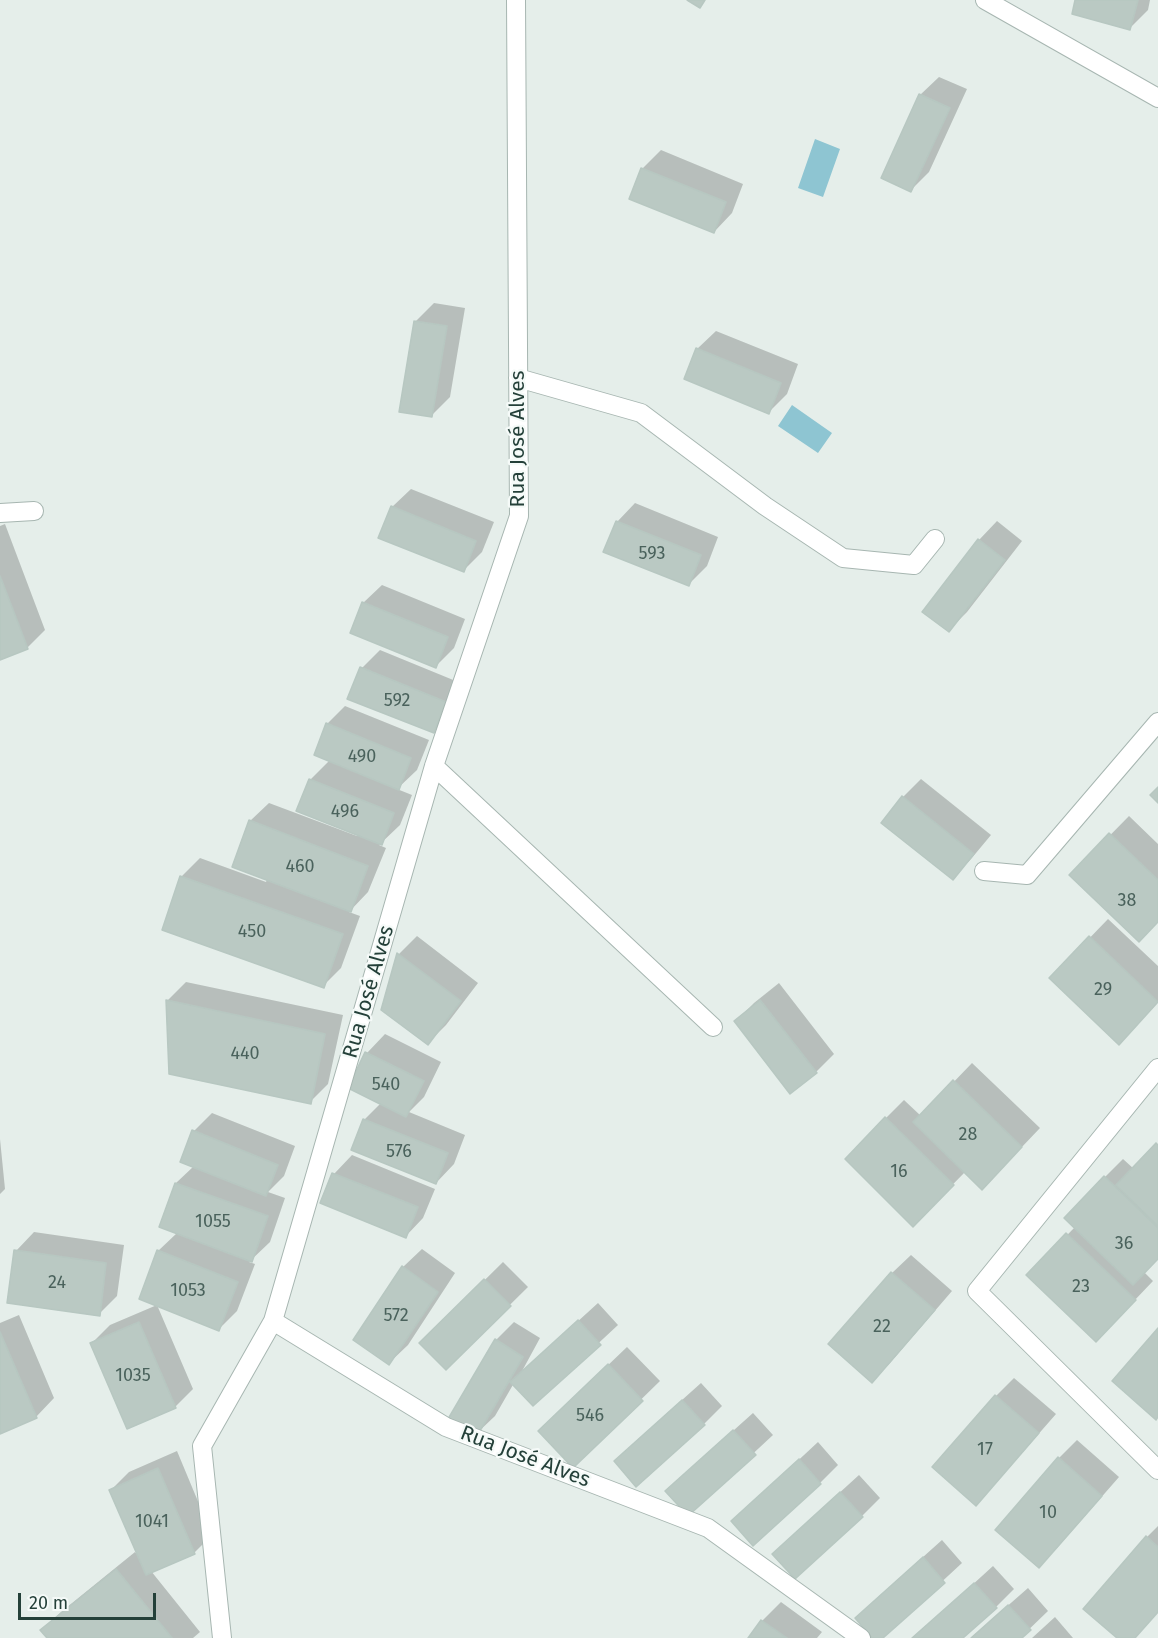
<!DOCTYPE html>
<meta charset="utf-8">
<style>
body{margin:0}
#map{position:relative;width:1158px;height:1638px;overflow:hidden;background:#e5eeea;font-family:"Fira Sans",sans-serif}
canvas{display:block}
.scale{position:absolute;left:18px;top:1593px;width:138px;height:27px;box-sizing:border-box;border:3px solid #244039;border-top:0;padding-left:8px;font-size:18px;line-height:21px;white-space:nowrap;color:#244039;-webkit-text-stroke:4px #f5faf8;paint-order:stroke}
</style>
<div id="map">
<canvas width="1158" height="1638"></canvas>
<div class="scale">20 m</div>
</div>
<script>
const ctx = document.querySelector('canvas').getContext('2d');
ctx.lineJoin = 'round';
function paint(path, color) { ctx.fillStyle = color; ctx.fill(path, 'evenodd'); }
const toPath = rows => new Path2D(rows.map(r => 'M' + r).join(''));
function trace(path, color, width, dash) { ctx.strokeStyle = color; ctx.lineWidth = width; ctx.lineCap = dash ? 'butt' : 'round'; ctx.setLineDash(dash || []); ctx.stroke(path); }
function drawText(font, color, halo, rows, align = 'center') {
  ctx.font = font + ' "Fira Sans",sans-serif'; ctx.lineWidth = 4.5; ctx.setLineDash([]); ctx.textBaseline = 'middle'; ctx.strokeStyle = halo; ctx.fillStyle = color; for (const [text, x, y, turn = 0] of rows) {
    ctx.save(); ctx.translate(x, y); ctx.rotate((+turn || 0) * Math.PI / 180); ctx.textAlign = isNaN(turn) ? turn : align; if (halo) ctx.strokeText(text, 0, 0); ctx.fillText(text, 0, 0); ctx.restore();
  }
}
const water = toPath([
 [815,139,840,149,823,197,798,188],
 [792,405,832,433,818,453,778,426]
]);
const shadow = toPath([
 [1077,0,1150,0,1148,10,1129,29],
 [939,77,967,89,929,172,911,190,920,95],
 [661,150,743,184,732,213,714,232,642,169],
 [434,303,465,308,450,397,432,415,416,321],
 [716,331,798,364,787,394,769,412,697,349],
 [411,489,494,522,482,552,464,570,392,507],
 [635,503,718,537,707,566,688,585,617,522],
 [997,521,1022,541,967,612,949,630,924,612,979,540],
 [5,524,45,630,27,648,0,658,0,526],
 [382,585,465,619,454,648,435,667,363,603],
 [380,650,463,684,452,713,433,732,362,668],
 [345,706,429,740,417,770,397,789,412,795,400,825,379,845,386,848,368,892,349,912,360,916,341,968,323,986,163,929,182,876,200,858,266,882,267,879,250,821,269,803,357,836,358,834,310,780,330,760,327,724],
 [921,779,991,835,971,859,953,878,903,797],
 [1129,816,1158,844,1158,921,1071,875],
 [1108,919,1158,966,1158,1002,1137,1025,1051,978],
 [417,936,478,983,446,1025,428,1043,382,1009,399,954],
 [186,982,343,1015,328,1084,310,1102,171,1073,168,1000],
 [779,983,834,1054,816,1072,736,1021,754,1003],
 [385,1034,441,1062,424,1097,409,1112,465,1135,454,1164,436,1183,364,1120,381,1103,350,1088,367,1053],
 [972,1063,1040,1128,1001,1169,966,1171,913,1225,886,1118,904,1100,921,1116],
 [212,1113,295,1146,284,1176,268,1192,285,1198,270,1242,249,1262,255,1264,237,1311,219,1329,157,1305,193,1389,175,1407,92,1343,110,1325,157,1305,158,1251,177,1233,161,1226,176,1183,194,1166,194,1131],
 [0,1139,5,1189,0,1194],
 [1158,1144,1158,1258,1144,1272,1153,1281,1114,1322,1028,1275,1075,1227,1105,1177,1123,1159,1134,1169],
 [352,1155,435,1189,423,1218,405,1237,334,1174],
 [34,1232,124,1245,117,1296,99,1314,16,1251],
 [422,1249,455,1273,408,1345,389,1363,403,1267],
 [911,1255,952,1291,890,1363,872,1381,830,1344,892,1273],
 [503,1262,528,1287,446,1368,421,1343],
 [598,1303,618,1325,533,1404,514,1383,495,1416,476,1434,496,1340,514,1322,540,1338,521,1373],
 [19,1315,54,1398,36,1417,0,1432,0,1323],
 [627,1347,660,1381,573,1466,558,1413],
 [1014,1378,1056,1414,994,1485,996,1396],
 [701,1383,722,1406,704,1424,634,1443],
 [753,1413,773,1435,688,1514,686,1473],
 [1077,1440,1119,1477,1057,1548,1038,1566,1059,1458],
 [818,1442,838,1465,820,1483,733,1521],
 [177,1451,212,1535,194,1553,151,1571,200,1632,193,1638,49,1638,42,1630,61,1612,135,1552,139,1557,111,1490,129,1472],
 [859,1475,880,1498,862,1516,792,1536],
 [1158,1526,1158,1612,1134,1638,1119,1638,1147,1537],
 [942,1540,962,1563,881,1638,874,1638,875,1600],
 [993,1566,1014,1589,996,1607,961,1638,914,1638],
 [1028,1588,1048,1611,1020,1638,971,1638],
 [781,1602,822,1632,817,1638,750,1638,762,1621],
 [1055,1617,1073,1638,1032,1638]
]);
const building = toPath([
 [687,0,705,0,700,8,687,0],
 [1075,0,1138,0,1130,30,1072,14,1075,0],
 [919,94,950,108,911,192,881,178,919,94],
 [641,168,726,202,714,233,629,199,641,168],
 [414,321,447,326,432,417,399,412,414,321],
 [696,348,781,383,769,414,684,379,696,348],
 [391,506,476,541,464,572,378,538,391,506],
 [616,521,701,555,689,586,603,552,616,521],
 [978,539,1005,560,949,632,922,612,978,539],
 [0,576,28,649,0,660,0,576],
 [362,602,448,637,436,668,350,633,362,602],
 [360,667,446,702,434,733,347,699,360,667],
 [326,723,411,758,399,790,314,755,326,723],
 [309,779,394,813,382,845,296,811,309,779],
 [1158,787,1158,803,1150,795,1158,787],
 [902,796,974,854,953,880,881,823,902,796],
 [249,820,368,866,351,912,232,867,249,820],
 [1109,833,1158,880,1158,922,1139,942,1069,875,1109,833],
 [180,876,343,934,324,988,162,930,180,876],
 [1089,936,1158,1002,1119,1045,1049,978,1089,936],
 [397,953,461,1001,428,1045,381,1010,397,953],
 [166,1000,325,1034,311,1104,169,1074,166,1000],
 [760,1000,817,1073,790,1094,734,1021,760,1000],
 [365,1052,424,1081,406,1117,348,1088,365,1052],
 [953,1080,1022,1147,982,1190,913,1122,953,1080],
 [885,1117,954,1185,913,1227,845,1159,885,1117],
 [363,1119,448,1153,436,1184,351,1150,363,1119],
 [192,1130,278,1165,266,1196,180,1162,192,1130],
 [1156,1143,1158,1145,1158,1226,1116,1185,1156,1143],
 [332,1173,418,1207,406,1238,320,1203,332,1173],
 [1104,1176,1158,1228,1158,1259,1133,1285,1064,1218,1104,1176],
 [175,1183,268,1216,252,1262,159,1227,175,1183],
 [1066,1233,1136,1300,1096,1342,1026,1275,1066,1233],
 [14,1250,106,1263,100,1316,7,1303,14,1250],
 [157,1250,238,1282,219,1331,139,1299,157,1250],
 [402,1266,438,1292,389,1365,353,1340,402,1266],
 [891,1272,935,1310,872,1383,828,1344,891,1272],
 [484,1279,511,1306,446,1370,419,1343,484,1279],
 [578,1320,601,1345,533,1406,510,1382,578,1320],
 [139,1322,176,1408,127,1429,90,1343,139,1322],
 [1158,1328,1158,1417,1156,1420,1112,1381,1158,1328],
 [0,1332,37,1418,0,1434,0,1332],
 [495,1339,523,1357,477,1436,448,1419,495,1339],
 [608,1364,643,1401,573,1468,538,1431,608,1364],
 [995,1395,1039,1433,976,1506,932,1467,995,1395],
 [682,1400,705,1425,636,1487,614,1461,682,1400],
 [733,1430,756,1455,688,1516,665,1491,733,1430],
 [1058,1457,1102,1496,1039,1568,995,1530,1058,1457],
 [799,1459,821,1484,753,1546,731,1521,799,1459],
 [158,1468,195,1554,146,1575,109,1490,158,1468],
 [840,1492,863,1517,795,1579,772,1554,840,1492],
 [1146,1536,1158,1547,1158,1612,1135,1638,1117,1638,1083,1609,1146,1536],
 [923,1557,945,1583,883,1638,872,1638,855,1618,923,1557],
 [116,1569,172,1638,47,1638,40,1630,116,1569],
 [974,1583,997,1608,963,1638,912,1638,974,1583],
 [1008,1605,1031,1630,1022,1638,971,1638,1008,1605],
 [761,1620,787,1638,748,1638,761,1620]
]);
const minor = toPath([
 [516,0,519,516,434,766,273,1321,446,1427,708,1528,861,1638],
 [985,0,1158,98],
 [518,378,641,413,765,506,843,558,914,565,935,539],
 [0,513,34,511],
 [434,766,713,1027],
 [984,871,1027,875,1158,722],
 [1158,1068,977,1291,1158,1470],
 [222,1638,202,1446,273,1321]
]);
const numberNames = [
 ["593",652,554],
 ["592",397,701],
 ["490",362,757],
 ["496",345,812],
 ["460",300,867],
 ["38",1127,901],
 ["450",252,932],
 ["29",1103,990],
 ["440",245,1054],
 ["540",386,1085],
 ["28",968,1135],
 ["576",399,1152],
 ["16",899,1172],
 ["1055",213,1222],
 ["36",1124,1244],
 ["24",57,1283],
 ["23",1081,1287],
 ["1053",188,1291],
 ["572",396,1316],
 ["22",882,1327],
 ["1035",133,1376],
 ["546",590,1416],
 ["17",985,1450],
 ["10",1048,1513],
 ["1041",152,1522]
];
const streetNames = [
 ["Rua José Alves",518,439,-90],
 ["Rua José Alves",369,992,-74],
 ["Rua José Alves",525,1457,21]
];
paint(water, '#8ec5d2');
paint(shadow, '#0003');
paint(building, '#bac9c3');
trace(building, '#b7c7c1', 1.5);
trace(minor, '#a7b6b1', 20);
trace(minor, '#fff', 18);
drawText('18px', '#4a625c', null, numberNames);
drawText('21px', '#244039', '#f5faf8', streetNames);
</script>
